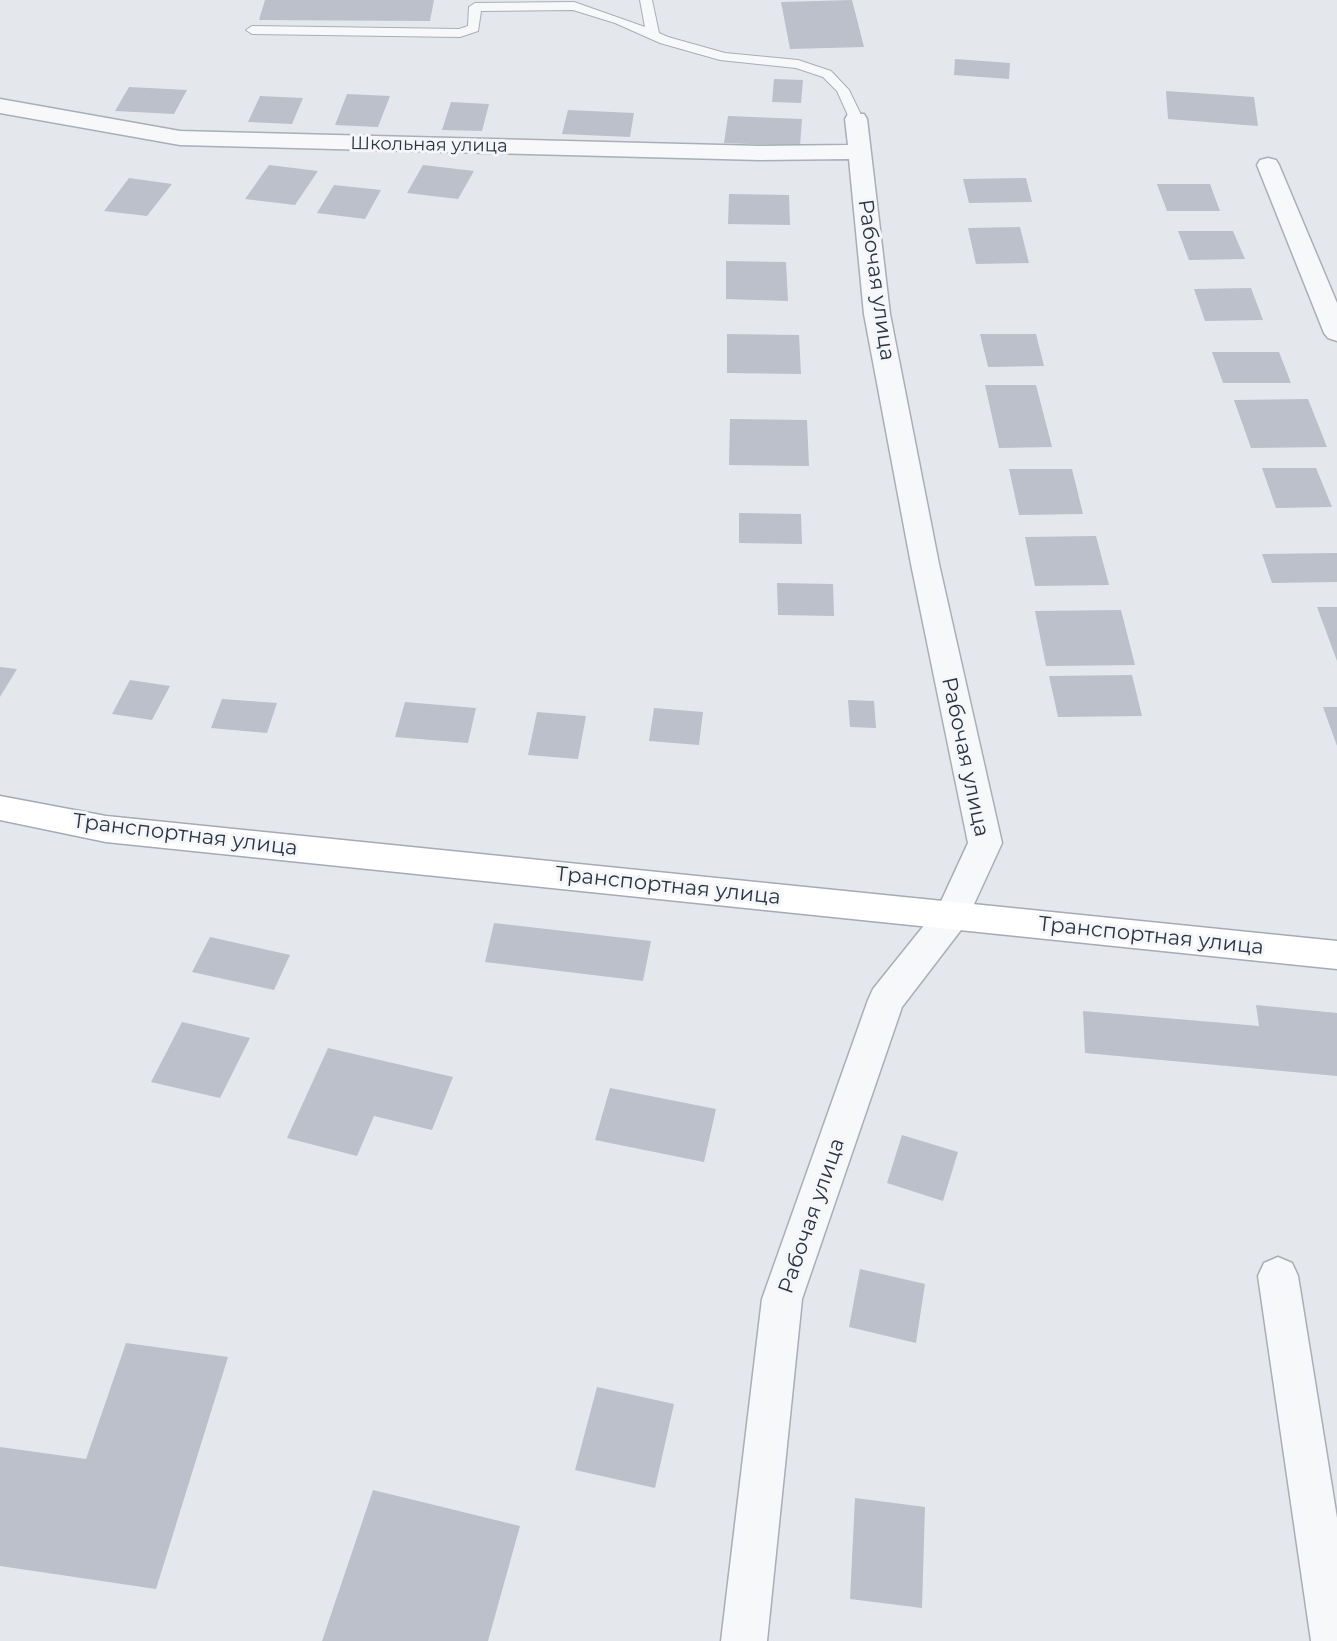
<!DOCTYPE html>
<meta charset="utf-8">
<style>
body{margin:0}
canvas{display:block;background:#e4e7ec}
</style>
<canvas width="1337" height="1641"></canvas>
<script>
const ctx = document.querySelector('canvas').getContext('2d');
ctx.lineJoin = 'round';
function paint(path, color) { ctx.fillStyle = color; ctx.fill(path, 'evenodd'); }
const toPath = rows => new Path2D(rows.map(r => 'M' + r).join(''));
function trace(path, color, width, dash) { ctx.strokeStyle = color; ctx.lineWidth = width; ctx.lineCap = dash ? 'butt' : 'round'; ctx.setLineDash(dash || []); ctx.stroke(path); }
function drawText(font, color, halo, rows, align = 'center') {
  ctx.font = font + ' Montserrat,sans-serif'; ctx.lineWidth = 6; ctx.setLineDash([]); ctx.textBaseline = 'middle'; ctx.strokeStyle = halo; ctx.fillStyle = color; for (const [text, x, y, turn = 0] of rows) {
    ctx.save(); ctx.translate(x, y); ctx.rotate((+turn || 0) * Math.PI / 180); ctx.textAlign = isNaN(turn) ? turn : align; if (halo) ctx.strokeText(text, 0, 0); ctx.fillText(text, 0, 0); ctx.restore();
  }
}
const building = toPath([
 [265,0,434,0,430,21,259,20],
 [852,0,864,47,790,49,781,2],
 [955,59,1010,63,1009,79,954,75],
 [774,79,803,80,801,103,772,102],
 [129,87,187,90,174,114,115,111],
 [1166,91,1254,97,1258,126,1168,119],
 [347,94,390,96,378,127,335,125],
 [260,96,303,98,292,124,248,122],
 [451,102,489,104,482,131,442,130],
 [568,110,634,113,630,137,562,134],
 [728,116,802,119,800,146,724,143],
 [269,165,318,171,295,205,245,199],
 [423,165,474,171,458,199,407,193],
 [129,178,172,184,147,216,104,211],
 [1026,178,1032,202,969,203,963,179],
 [1157,184,1210,184,1220,211,1167,211],
 [334,185,381,190,365,219,317,213],
 [729,194,789,195,790,225,728,224],
 [1020,227,1029,263,976,264,968,228],
 [1178,231,1233,231,1245,259,1189,260],
 [726,261,786,262,788,301,726,299],
 [1251,288,1263,320,1205,321,1194,289],
 [727,334,799,335,801,374,727,373],
 [980,334,1036,334,1044,366,988,367],
 [1212,352,1279,352,1291,383,1223,383],
 [985,385,1036,385,1052,447,999,448],
 [1308,399,1327,447,1251,448,1234,400],
 [730,419,807,420,809,466,729,465],
 [1262,468,1316,468,1332,507,1276,508],
 [1009,469,1072,469,1083,514,1019,515],
 [739,513,801,514,802,544,739,543],
 [1096,536,1109,585,1035,586,1025,537],
 [1337,553,1337,582,1272,583,1262,554],
 [777,583,833,584,834,616,778,615],
 [1317,607,1337,607,1337,661],
 [1121,610,1135,665,1046,666,1035,611],
 [0,667,17,669,0,697],
 [1132,675,1142,716,1058,717,1049,676],
 [130,680,170,686,152,720,112,714],
 [222,699,277,703,267,733,211,728],
 [848,700,874,701,876,728,850,727],
 [405,702,476,708,468,743,395,737],
 [1323,707,1337,707,1337,746],
 [654,708,703,712,699,745,649,741],
 [537,712,586,716,578,759,528,755],
 [494,923,651,941,643,981,485,962],
 [210,937,290,955,274,990,192,972],
 [1256,1005,1337,1013,1337,1076,1085,1053,1083,1011,1259,1026],
 [182,1022,250,1038,220,1098,151,1082],
 [328,1048,453,1077,432,1130,374,1116,357,1156,287,1138],
 [610,1088,716,1109,704,1162,595,1140],
 [902,1135,958,1152,943,1201,887,1183],
 [860,1269,925,1284,916,1343,849,1327],
 [126,1343,228,1357,156,1589,0,1566,0,1447,86,1459],
 [597,1387,674,1404,655,1488,575,1470],
 [373,1490,520,1526,488,1641,322,1641],
 [855,1498,925,1507,922,1608,850,1599]
]);
const service = toPath([
 [640,0,652,0,659,33,668,37,725,53,798,60,831,71,849,90,863,119,861,122,851,122,837,91,823,77,796,68,720,60,660,43,615,23,573,10,481,11,478,31,460,37,252,34,246,30,252,26,459,29,468,26,469,7,475,3,574,2,645,27,640,0]
]);
const minor = toPath([
 [0,99,180,131,760,146,848,145,845,119,848,114,864,114,867,119,890,314,939,564,1002,843,964,926,902,1007,802,1299,767,1641,721,1641,762,1299,868,1000,873,989,938,908,968,843,911,564,864,314,849,159,760,160,180,145,0,113,0,99],
 [1268,158,1276,160,1279,165,1337,303,1337,341,1328,338,1324,333,1257,165,1260,160,1268,158],
 [1278,1257,1292,1263,1298,1276,1337,1518,1337,1641,1311,1641,1258,1276,1264,1263,1278,1257]
]);
const primary = toPath([
 [0,796,106,816,1337,941,1337,969,106,842,0,820,0,796]
]);
const farStreetnames = [
 ["Школьная улица",429,145,1]
];
const streetNames = [
 ["Рабочая улица",876,280,82],
 ["Рабочая улица",965,757,78],
 ["Транспортная улица",185,835,7],
 ["Транспортная улица",668,886,6],
 ["Транспортная улица",1151,936,6],
 ["Рабочая улица",812,1216,-71]
];
paint(building, '#bbc0ca');
trace(service, '#a9aeb7', 2);
trace(minor, '#a9aeb7', 3);
trace(primary, '#a3abb8', 3);
paint(service, '#f7f8fa');
paint(minor, '#f7f8fa');
paint(primary, '#fff');
drawText('18px', '#2b3445', '#f4f6f9', farStreetnames);
drawText('21px', '#2b3445', '#f4f6f9', streetNames);
</script>
